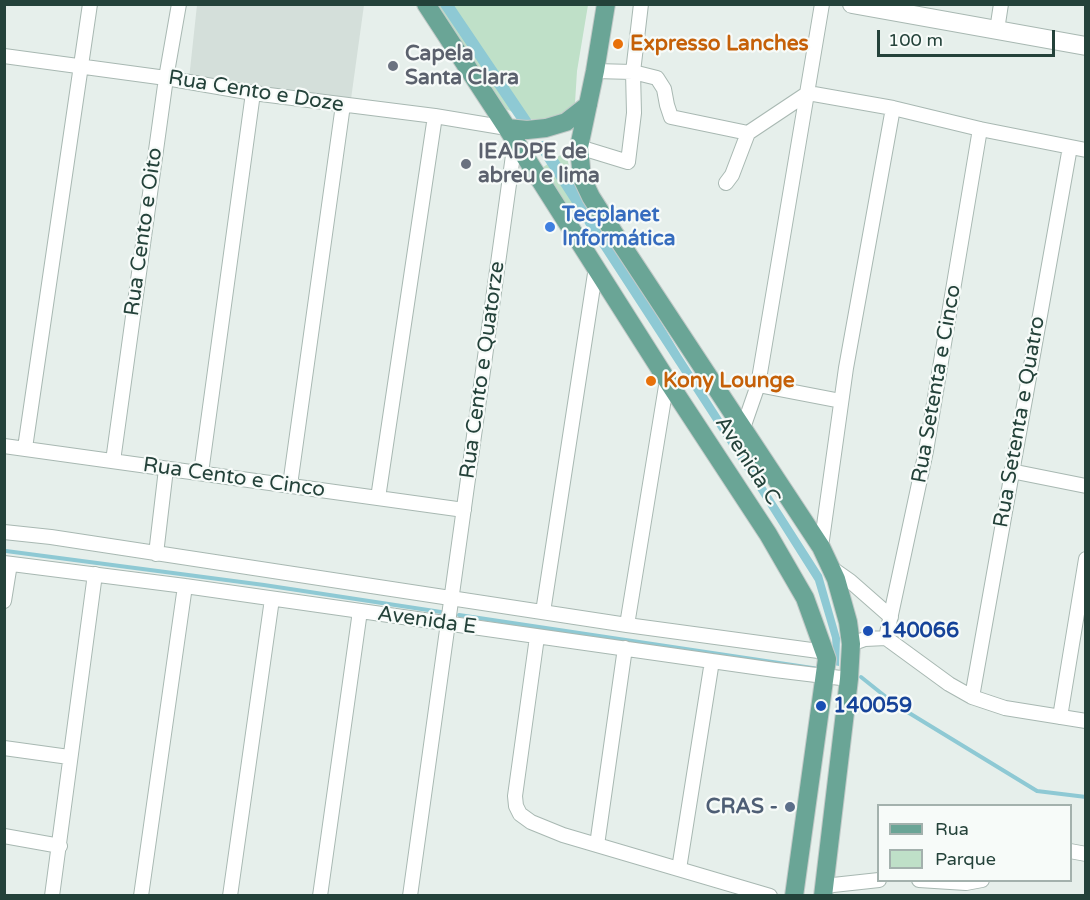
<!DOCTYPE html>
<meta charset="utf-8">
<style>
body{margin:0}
#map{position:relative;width:1090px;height:900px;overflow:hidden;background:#e6efeb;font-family:"Varela Round",sans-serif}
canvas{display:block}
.frame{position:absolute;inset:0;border:6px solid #24423a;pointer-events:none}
.legend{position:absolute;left:877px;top:804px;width:195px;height:78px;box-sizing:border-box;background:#f7fbf9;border:2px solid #a3b1ad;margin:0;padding:8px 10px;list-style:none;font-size:18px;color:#24423a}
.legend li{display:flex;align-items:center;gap:12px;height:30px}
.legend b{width:30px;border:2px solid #a3b1ad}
.scale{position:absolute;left:877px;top:30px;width:178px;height:27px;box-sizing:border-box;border:3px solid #24423a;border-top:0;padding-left:8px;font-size:18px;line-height:21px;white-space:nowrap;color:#24423a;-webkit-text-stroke:4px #f7fbf9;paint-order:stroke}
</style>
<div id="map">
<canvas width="1090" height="900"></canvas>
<div class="frame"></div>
<ul class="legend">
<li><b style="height:8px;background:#6aa596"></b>Rua</li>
<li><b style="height:16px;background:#bfe0c8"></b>Parque</li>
</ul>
<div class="scale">100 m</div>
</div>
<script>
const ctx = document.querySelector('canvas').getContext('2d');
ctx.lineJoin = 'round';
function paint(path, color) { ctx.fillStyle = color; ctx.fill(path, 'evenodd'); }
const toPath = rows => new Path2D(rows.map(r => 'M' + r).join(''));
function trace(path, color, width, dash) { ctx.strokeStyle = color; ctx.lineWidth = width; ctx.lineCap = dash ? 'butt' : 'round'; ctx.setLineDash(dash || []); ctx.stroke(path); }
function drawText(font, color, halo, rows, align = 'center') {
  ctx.font = font + ' "Varela Round",sans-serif'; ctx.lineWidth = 4.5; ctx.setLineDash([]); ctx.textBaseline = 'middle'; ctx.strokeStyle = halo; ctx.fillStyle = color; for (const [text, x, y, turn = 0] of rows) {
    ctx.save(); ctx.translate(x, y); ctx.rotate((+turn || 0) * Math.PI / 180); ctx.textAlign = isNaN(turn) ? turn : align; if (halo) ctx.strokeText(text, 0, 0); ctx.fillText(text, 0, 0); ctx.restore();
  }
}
const built = toPath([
 [197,5,364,5,351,99,189,79]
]);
const green = toPath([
 [435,5,588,5,577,71,575,103,565,115,548,120,528,119,506,109],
 [566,151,569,167,585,203,570,213,542,168]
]);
const water = toPath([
 [590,205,681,355,822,575,840,638,839,666,834,665,832,638,815,581,736,456,578,213]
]);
const stream = toPath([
 [6,551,264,585,441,612],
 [459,615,819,669],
 [861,677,896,705,1037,791,1086,797]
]);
const canal = toPath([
 [446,4,533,133],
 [543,147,592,223]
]);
const minor = toPath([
 [997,30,1001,4],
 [4,56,166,78,253,93,435,116,507,128],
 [595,71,633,72,657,78,664,89,667,105,671,117,748,133],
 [579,147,628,162,634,113,633,72,641,4],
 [726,183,732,175,748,133,808,93,893,108,980,129,1086,150],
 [758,385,841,401],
 [743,428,758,385,822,4],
 [4,446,464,510],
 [25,448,90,4],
 [113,461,166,78,179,4],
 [1011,471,1086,486],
 [201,473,253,93],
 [290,485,343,105],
 [378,498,435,116],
 [4,532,51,537,627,625,826,652],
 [821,547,846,368,893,108],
 [156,554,166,469],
 [4,563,185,586,775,670,849,679],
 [830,567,850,581,891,617],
 [4,601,10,564],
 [543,612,596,267],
 [627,625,667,380],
 [537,637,515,796,516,806,520,814,531,822,563,835,770,896],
 [886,638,926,451,980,129],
 [851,644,865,639,886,638,949,684,972,697,1005,708,1086,721],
 [972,697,1070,147],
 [1060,717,1086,559],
 [4,748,69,757],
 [4,836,60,846],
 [597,845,625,648],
 [1070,851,1086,854],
 [679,869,712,661],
 [919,880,966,883,982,880],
 [824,886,879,880],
 [52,896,95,574],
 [141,896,185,586],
 [230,896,272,599],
 [320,896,360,611],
 [410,896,515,141]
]);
const tertiary = toPath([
 [852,4,1086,46]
]);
const primary = toPath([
 [426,4,507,128,667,380,768,534,805,598,827,659,794,896],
 [606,4,595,71,579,147,582,178,591,197,614,233,821,547,836,579,848,622,851,644,849,679,823,896],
 [507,128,527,130,546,128,566,122,588,105]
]);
const markers = [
 [618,44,6,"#e8710a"],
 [393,66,6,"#6b7280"],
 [466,164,6,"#6b7280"],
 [550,227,6,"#3f7fe0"],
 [651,381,6,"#e8710a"],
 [868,631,6,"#1a4fb4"],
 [821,706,6,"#1a4fb4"],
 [790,807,6,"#5c6f8a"]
];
const foodNames = [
 ["Expresso Lanches",630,44],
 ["Kony Lounge",663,381]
];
const worshipNames = [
 ["Capela",405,54],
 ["Santa Clara",405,78],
 ["IEADPE de",478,152],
 ["abreu e lima",478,176]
];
const streetNames = [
 ["Rua Cento e Doze",256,92,9],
 ["Rua Cento e Oito",144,232,-82],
 ["Rua Cento e Quatorze",483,370,-82],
 ["Rua Setenta e Cinco",937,384,-80],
 ["Rua Setenta e Quatro",1020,422,-80],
 ["Avenida C",747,461,57],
 ["Rua Cento e Cinco",234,478,8],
 ["Avenida E",427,621,8]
];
const shopNames = [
 ["Tecplanet",562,215],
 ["Informática",562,239]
];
const transitNames = [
 ["140066",880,631],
 ["140059",833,706]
];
const serviceNames = [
 ["CRAS -",778,807]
];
paint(built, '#d4dfda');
paint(green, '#bfe0c8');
paint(water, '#8ec9d4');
trace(stream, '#8ec9d4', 4);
trace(canal, '#8ec9d4', 12);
trace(minor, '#a8b8b2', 16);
trace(tertiary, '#a8b8b2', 20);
trace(primary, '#c2cac8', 20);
trace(minor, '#fff', 14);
trace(tertiary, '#fff', 18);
trace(primary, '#6aa596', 18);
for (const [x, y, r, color] of markers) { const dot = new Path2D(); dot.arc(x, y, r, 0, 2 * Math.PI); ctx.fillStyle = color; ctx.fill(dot); trace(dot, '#f7fbf9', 2); }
drawText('bold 21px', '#c56008', '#f7fbf9', foodNames, 'left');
drawText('bold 21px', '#5b616d', '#f7fbf9', worshipNames, 'left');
drawText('21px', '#24423a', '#f7fbf9', streetNames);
drawText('bold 21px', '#366cbe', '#f7fbf9', shopNames, 'left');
drawText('bold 21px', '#164399', '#f7fbf9', transitNames, 'left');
drawText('bold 21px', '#4e5e75', '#f7fbf9', serviceNames, 'right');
</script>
